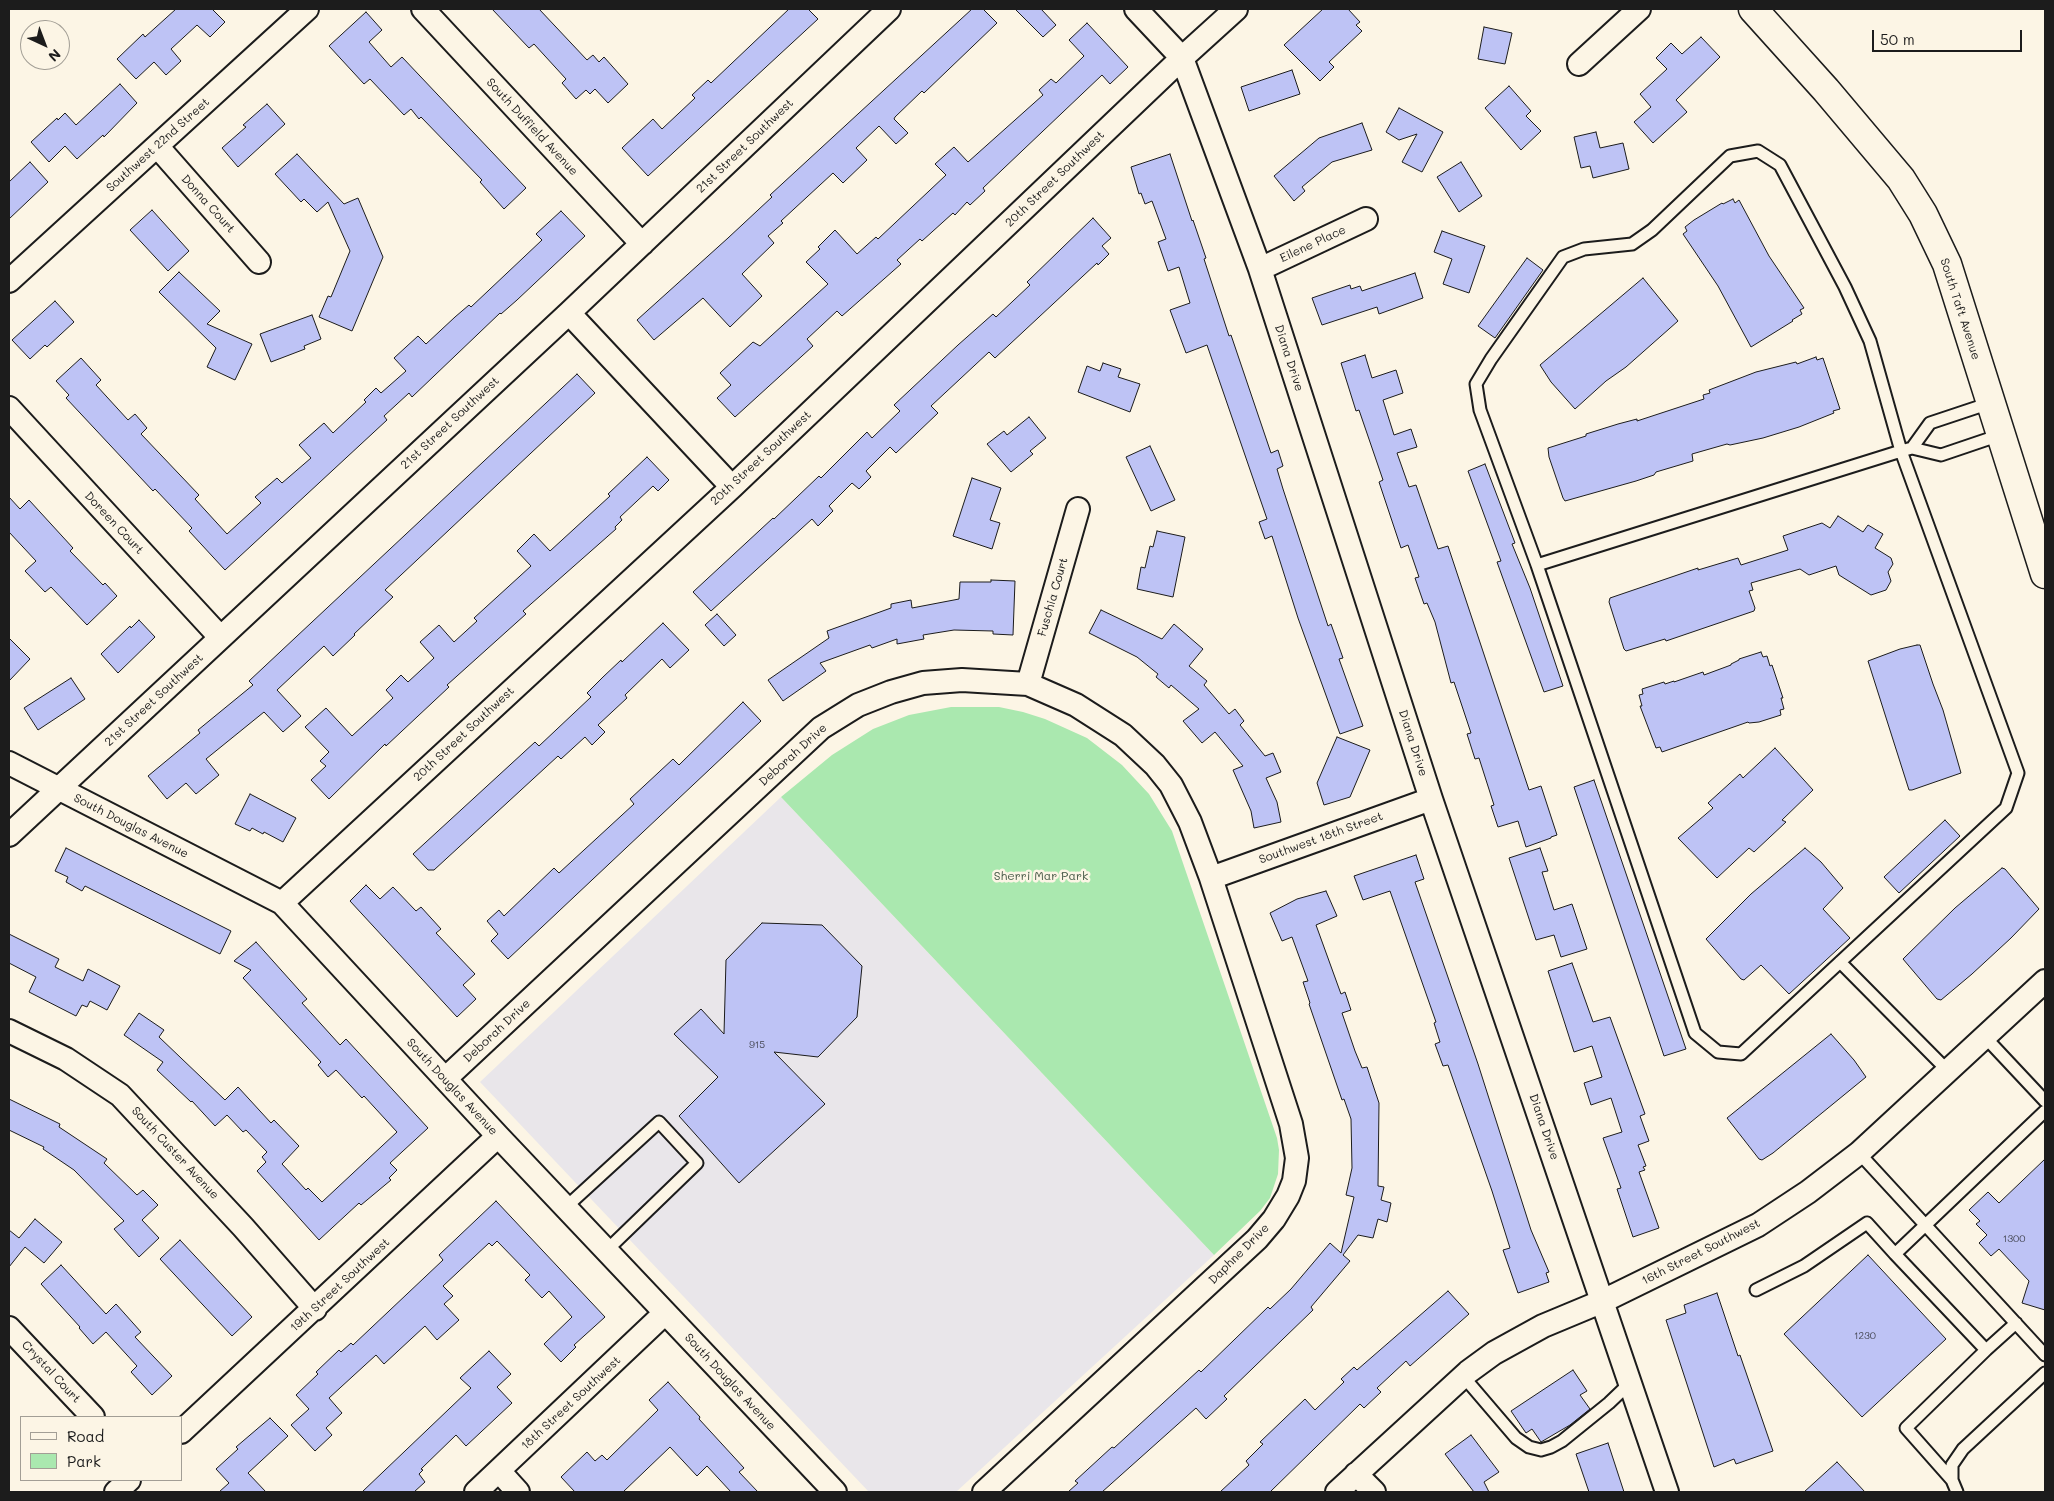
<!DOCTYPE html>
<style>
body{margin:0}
#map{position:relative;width:2054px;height:1501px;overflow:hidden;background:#fcf5e5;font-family:Mali,sans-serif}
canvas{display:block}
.frame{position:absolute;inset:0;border:10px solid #1c1c1c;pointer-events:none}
.legend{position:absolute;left:20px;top:1416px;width:162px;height:65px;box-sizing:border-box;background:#fcf5e5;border:1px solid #a29e95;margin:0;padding:6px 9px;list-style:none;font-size:15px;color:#1c1c1c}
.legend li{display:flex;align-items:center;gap:10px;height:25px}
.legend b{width:25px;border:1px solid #a29e95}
.north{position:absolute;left:20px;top:20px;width:50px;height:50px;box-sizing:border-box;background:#fcf5e5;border:1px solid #a29e95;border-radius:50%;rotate:137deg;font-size:14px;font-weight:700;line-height:20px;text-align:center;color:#1c1c1c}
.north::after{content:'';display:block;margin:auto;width:18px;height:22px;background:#1c1c1c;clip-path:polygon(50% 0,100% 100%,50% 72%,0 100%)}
.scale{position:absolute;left:1872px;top:30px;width:150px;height:22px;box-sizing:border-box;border:2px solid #1c1c1c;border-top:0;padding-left:6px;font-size:15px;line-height:18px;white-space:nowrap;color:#1c1c1c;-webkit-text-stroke:4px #fcf5e5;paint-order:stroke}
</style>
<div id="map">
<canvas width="2054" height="1501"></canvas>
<div class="frame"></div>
<ul class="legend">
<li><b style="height:6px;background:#fcf5e5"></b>Road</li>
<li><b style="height:14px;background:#aae8af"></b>Park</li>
</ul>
<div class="north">N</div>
<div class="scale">50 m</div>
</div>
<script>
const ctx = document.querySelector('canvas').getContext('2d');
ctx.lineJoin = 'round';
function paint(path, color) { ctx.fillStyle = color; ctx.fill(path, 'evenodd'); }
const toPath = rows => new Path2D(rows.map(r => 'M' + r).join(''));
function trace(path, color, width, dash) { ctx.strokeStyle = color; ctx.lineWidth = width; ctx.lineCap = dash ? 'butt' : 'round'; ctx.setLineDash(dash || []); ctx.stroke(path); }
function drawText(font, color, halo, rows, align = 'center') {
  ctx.font = font + ' Mali,sans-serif'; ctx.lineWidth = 5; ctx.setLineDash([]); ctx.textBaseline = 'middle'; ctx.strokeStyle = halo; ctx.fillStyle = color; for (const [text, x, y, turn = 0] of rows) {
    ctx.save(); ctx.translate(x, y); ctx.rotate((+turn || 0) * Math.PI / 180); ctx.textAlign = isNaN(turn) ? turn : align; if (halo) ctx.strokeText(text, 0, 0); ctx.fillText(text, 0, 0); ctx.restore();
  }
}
const built = toPath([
 [781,797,1214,1255,956,1492,869,1492,480,1082]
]);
const green = toPath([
 [951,707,999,707,1023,712,1045,719,1087,738,1122,765,1135,779,1149,794,1172,831,1277,1138,1279,1150,1278,1174,1270,1198,1260,1211,1214,1255,781,797,832,755,873,729,909,715]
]);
const building = toPath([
 [176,9,214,9,213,10,225,22,210,37,197,25,171,49,181,61,166,75,154,62,136,79,117,59,143,34,145,37,176,9],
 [492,9,539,9,587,60,593,55,599,62,604,57,628,84,608,103,595,89,590,94,586,90,576,99,562,83,566,79,534,44,529,48,492,9],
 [789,9,808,9,818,19,648,176,622,148,653,119,662,129,695,98,692,95,708,80,711,83,789,9],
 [972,9,983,9,997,23,924,93,922,91,895,117,894,119,908,133,896,144,879,126,856,148,867,160,843,183,833,173,781,221,783,223,768,236,774,243,742,274,762,296,730,327,703,298,654,340,637,320,728,238,772,197,770,195,972,9],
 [1015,9,1041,9,1056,25,1043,37,1015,9],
 [1323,9,1348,9,1360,22,1356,25,1362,31,1329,62,1334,67,1320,81,1284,45,1323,9],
 [366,12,382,30,369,42,391,67,402,57,526,188,504,209,480,182,482,180,421,117,419,119,411,109,404,115,370,79,364,84,329,46,366,12],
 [1087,23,1128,67,1110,84,1102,75,983,188,985,191,970,205,967,202,955,215,953,213,922,241,920,239,897,260,901,264,842,316,837,311,807,339,813,346,735,417,717,398,731,385,720,373,753,342,760,346,828,284,806,262,820,249,818,247,835,230,857,254,876,237,878,239,946,175,935,164,954,147,968,162,1043,95,1039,90,1051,79,1056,83,1084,56,1069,40,1087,23],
 [1484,27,1512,33,1505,64,1478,59,1484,27],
 [1701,37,1720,57,1676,100,1687,112,1653,143,1634,122,1651,107,1640,94,1667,69,1656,58,1671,43,1682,54,1701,37],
 [1292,70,1300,94,1249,111,1241,87,1292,70],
 [120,84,137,103,104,137,103,135,77,159,65,146,49,162,31,142,57,118,58,120,65,113,76,125,120,84],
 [1509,86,1531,111,1526,116,1541,131,1521,150,1485,108,1509,86],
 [267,104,285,124,238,167,222,148,246,127,243,125,267,104],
 [1399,108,1443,132,1422,172,1402,162,1417,134,1399,140,1386,132,1399,108],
 [1362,123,1372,150,1332,162,1302,187,1305,191,1294,201,1274,176,1319,138,1362,123],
 [1596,132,1600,148,1623,143,1629,169,1593,178,1590,166,1581,168,1574,137,1596,132],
 [297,154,344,204,358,198,383,257,352,331,319,317,328,296,331,297,350,251,328,202,317,212,304,199,301,202,275,174,297,154],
 [1170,154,1192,221,1193,220,1206,258,1204,259,1229,336,1231,335,1271,453,1278,450,1283,466,1277,469,1283,489,1328,626,1331,624,1343,658,1339,659,1363,726,1340,734,1298,618,1272,536,1265,539,1259,522,1267,519,1207,345,1186,353,1170,310,1190,303,1179,267,1168,271,1158,242,1166,239,1152,201,1145,204,1141,193,1139,194,1131,167,1170,154],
 [30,162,48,182,9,219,9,182,30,162],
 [1461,162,1482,196,1459,212,1437,177,1461,162],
 [1733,199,1735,203,1739,200,1769,256,1804,308,1800,310,1802,314,1792,320,1793,321,1751,347,1718,286,1683,234,1687,231,1685,227,1694,220,1722,203,1723,204,1733,199],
 [152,210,189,251,168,271,130,230,152,210],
 [561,211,585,236,517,300,501,314,500,313,412,397,409,393,384,416,387,420,225,570,189,531,192,528,155,489,153,491,66,398,69,395,56,381,81,358,101,380,96,385,128,420,135,414,147,428,141,434,199,495,195,499,227,534,261,503,255,497,277,478,282,483,311,458,299,445,324,423,333,433,366,402,364,400,376,388,381,393,406,371,394,358,418,336,426,344,455,317,469,305,471,307,542,240,536,234,561,211],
 [1093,218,1111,238,1102,246,1109,254,1098,265,1097,263,995,358,989,352,931,406,938,413,896,453,890,447,866,471,871,477,859,489,852,483,829,506,833,511,818,526,812,519,711,611,693,592,773,518,774,519,819,476,821,478,867,432,872,438,900,411,894,405,958,345,993,314,996,317,1030,285,1027,282,1093,218],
 [1442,231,1485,246,1469,293,1443,284,1452,259,1434,252,1442,231],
 [1527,258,1543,270,1495,338,1478,326,1527,258],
 [179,272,220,311,207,324,252,344,235,380,207,367,216,348,159,292,179,272],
 [1415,273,1423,298,1379,314,1377,307,1322,325,1312,298,1350,285,1351,289,1360,286,1362,291,1415,273],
 [1643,278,1678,321,1626,367,1606,381,1575,409,1551,382,1540,365,1643,278],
 [55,301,74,322,47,347,45,345,30,359,12,340,55,301],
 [312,315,321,339,304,346,305,349,271,362,260,334,312,315],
 [1365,355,1372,378,1396,370,1403,393,1383,400,1394,435,1411,429,1417,447,1397,453,1409,487,1416,485,1438,549,1448,546,1529,790,1541,786,1557,835,1551,837,1551,838,1526,847,1518,821,1498,827,1491,806,1494,805,1479,758,1475,759,1467,734,1471,733,1454,682,1451,683,1435,622,1427,603,1424,604,1415,578,1419,577,1408,545,1401,548,1379,482,1383,480,1359,410,1356,411,1341,363,1365,355],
 [1816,357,1817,360,1823,358,1840,409,1833,411,1834,413,1799,427,1763,438,1730,445,1727,444,1692,454,1693,461,1656,472,1654,475,1636,481,1565,501,1563,498,1549,457,1548,448,1586,436,1586,434,1618,424,1637,419,1637,421,1704,399,1703,395,1710,393,1709,390,1756,372,1796,362,1797,364,1816,357],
 [1103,363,1121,369,1118,377,1140,384,1130,412,1078,392,1087,366,1100,371,1103,363],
 [577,374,595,393,385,590,393,597,354,634,355,635,333,656,324,646,277,690,301,716,283,732,264,712,206,759,219,775,196,794,186,783,167,799,148,776,200,733,198,730,253,685,249,681,577,374],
 [1029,417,1046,438,1030,451,1033,454,1011,472,987,444,1004,431,1007,435,1029,417],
 [1150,446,1175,500,1151,511,1126,457,1150,446],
 [647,457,669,480,658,491,653,486,620,517,622,520,615,527,616,529,523,611,526,614,447,685,449,687,386,746,385,744,329,799,311,780,326,766,320,761,329,752,305,727,326,708,352,736,393,698,386,690,401,675,408,682,434,658,420,642,439,625,454,642,477,621,474,618,531,566,517,551,534,534,550,551,610,496,608,494,647,457],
 [1485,464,1515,543,1512,544,1530,588,1563,686,1544,692,1497,562,1501,561,1468,471,1485,464],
 [972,478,1001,488,990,520,1000,523,992,549,953,536,972,478],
 [9,497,20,509,29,500,73,548,70,551,103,585,105,583,117,596,87,625,51,587,45,592,25,571,36,561,9,532,9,497],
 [1838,516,1863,532,1868,525,1883,534,1875,548,1891,558,1893,564,1888,572,1891,581,1886,590,1871,595,1839,575,1836,566,1809,575,1800,569,1751,583,1753,590,1749,591,1755,608,1754,611,1666,641,1665,639,1626,651,1624,649,1609,602,1610,598,1698,568,1698,570,1738,558,1741,565,1788,550,1783,536,1822,523,1830,528,1838,516],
 [1157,531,1185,537,1173,597,1137,589,1141,567,1145,568,1150,546,1153,547,1157,531],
 [991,580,1015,581,1013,635,993,634,993,631,954,630,923,635,924,639,897,644,897,639,872,648,870,645,820,663,826,671,783,701,768,680,829,638,827,631,891,608,891,604,911,600,912,608,959,599,960,582,991,582,991,580],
 [1101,610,1162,639,1174,624,1203,649,1189,666,1207,681,1204,685,1229,714,1235,709,1244,721,1240,725,1265,756,1273,753,1281,772,1266,778,1277,802,1281,822,1254,828,1251,811,1233,770,1243,766,1215,732,1202,743,1183,721,1199,709,1171,685,1169,688,1156,677,1158,674,1137,657,1089,633,1101,610],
 [717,614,736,635,724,646,705,625,717,614],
 [139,620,155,637,118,673,101,654,130,626,131,628,139,620],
 [663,623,689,650,670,668,662,659,625,695,627,698,598,725,605,732,592,745,585,737,561,759,558,756,434,870,428,870,413,854,535,742,539,746,591,697,587,693,603,677,621,660,622,662,663,623],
 [9,638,30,659,9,681,9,638],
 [1917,645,1920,645,1933,684,1943,710,1961,773,1912,790,1909,790,1868,661,1900,649,1917,645],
 [1761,652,1763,657,1767,656,1770,666,1772,665,1783,698,1781,698,1784,709,1780,710,1781,715,1759,722,1749,723,1748,722,1662,752,1660,747,1656,748,1640,706,1642,706,1639,695,1643,694,1642,689,1664,682,1665,684,1674,681,1674,682,1703,672,1704,675,1731,665,1731,664,1739,660,1739,659,1761,652],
 [71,678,85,699,38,730,24,708,71,678],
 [743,702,761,721,508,959,491,941,498,934,487,921,499,910,504,916,554,868,559,873,634,804,630,799,673,759,679,765,743,702],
 [1337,737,1370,750,1350,797,1324,805,1317,783,1337,737],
 [1775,748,1813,790,1782,820,1786,822,1754,852,1749,848,1717,878,1678,838,1713,808,1708,803,1740,774,1743,778,1775,748],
 [1594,780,1686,1049,1664,1056,1574,787,1594,780],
 [250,794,296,818,283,842,264,832,263,834,252,828,250,831,235,824,250,794],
 [1945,820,1960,836,1899,893,1884,877,1945,820],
 [66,848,231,931,220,954,85,886,82,891,66,882,68,877,55,871,66,848],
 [1540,848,1548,871,1542,872,1554,910,1572,904,1587,949,1561,957,1554,935,1536,940,1509,858,1540,848],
 [1805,848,1821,862,1843,888,1823,909,1850,938,1789,994,1761,965,1744,980,1741,979,1706,939,1751,894,1805,848],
 [1416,855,1424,879,1415,882,1478,1064,1531,1230,1549,1272,1546,1273,1549,1282,1518,1293,1503,1250,1510,1248,1492,1191,1448,1065,1443,1066,1435,1044,1440,1042,1434,1023,1436,1022,1390,891,1363,900,1354,876,1416,855],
 [2002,868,2005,869,2039,909,2011,938,1972,974,1941,1000,1937,999,1903,959,1955,908,2002,868],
 [366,885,380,899,393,887,416,911,421,907,441,929,436,933,475,974,463,985,476,999,457,1017,350,901,366,885],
 [1326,891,1337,916,1316,925,1341,994,1345,992,1351,1010,1342,1013,1355,1051,1362,1068,1367,1067,1379,1103,1378,1186,1384,1187,1381,1200,1391,1203,1387,1222,1378,1219,1373,1238,1358,1235,1343,1255,1350,1261,1311,1307,1313,1310,1224,1396,1227,1399,1206,1419,1196,1408,1102,1492,1068,1492,1078,1483,1075,1481,1112,1447,1114,1448,1199,1370,1201,1372,1268,1307,1270,1309,1291,1289,1330,1243,1341,1253,1354,1197,1346,1195,1352,1168,1351,1119,1344,1099,1342,1100,1309,1004,1310,1003,1303,982,1308,981,1292,937,1282,941,1270,913,1297,899,1326,891],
 [762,923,822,925,862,966,857,1017,818,1057,774,1052,825,1104,739,1183,679,1116,718,1077,674,1034,701,1009,724,1034,726,960,762,923],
 [9,934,59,959,55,967,83,981,88,969,120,986,107,1010,90,1001,87,1007,82,1005,76,1016,29,992,36,977,9,963,9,934],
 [256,942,307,999,302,1003,340,1045,346,1039,428,1128,390,1163,397,1170,389,1178,391,1180,361,1205,359,1203,319,1240,257,1171,266,1162,262,1157,267,1152,246,1130,243,1132,227,1115,215,1126,192,1101,191,1102,157,1070,163,1062,124,1035,139,1013,164,1030,159,1037,225,1100,238,1087,271,1123,274,1120,299,1146,282,1164,306,1190,308,1188,322,1202,397,1132,364,1096,362,1098,336,1070,328,1077,318,1065,321,1062,243,978,251,970,234,961,256,942],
 [1572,963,1593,1022,1610,1017,1645,1114,1640,1116,1649,1141,1638,1145,1646,1166,1643,1167,1645,1170,1639,1172,1659,1228,1633,1237,1617,1189,1621,1188,1603,1138,1622,1132,1611,1098,1591,1105,1584,1083,1602,1077,1592,1046,1574,1052,1548,971,1572,963],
 [1831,1034,1854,1060,1866,1077,1773,1153,1762,1160,1759,1159,1727,1118,1831,1034],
 [9,1099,60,1124,59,1127,107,1159,104,1163,137,1195,143,1190,158,1205,142,1220,159,1238,139,1257,114,1229,124,1221,74,1170,43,1149,44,1147,9,1130,9,1099],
 [2045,1159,2045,1310,2022,1303,2029,1281,1999,1249,1991,1256,1979,1243,1987,1235,1976,1224,1980,1221,1969,1210,1988,1192,1999,1203,2045,1159],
 [496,1201,605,1317,574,1345,576,1347,561,1362,544,1344,572,1317,549,1291,542,1298,525,1280,530,1275,497,1241,492,1246,489,1243,443,1286,453,1296,444,1304,459,1320,437,1340,425,1326,384,1364,376,1355,329,1398,342,1413,326,1428,332,1435,315,1451,291,1425,309,1409,296,1395,318,1374,316,1372,339,1350,341,1352,351,1343,353,1345,443,1260,439,1255,496,1201],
 [35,1219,62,1242,44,1263,25,1247,9,1267,9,1230,19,1238,35,1219],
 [180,1240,252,1317,232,1336,160,1259,180,1240],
 [1868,1255,1946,1339,1862,1417,1784,1334,1868,1255],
 [61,1265,106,1314,116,1304,141,1332,135,1337,172,1376,152,1395,131,1372,137,1366,106,1332,93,1344,79,1328,80,1327,41,1284,61,1265],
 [1448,1291,1469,1314,1410,1366,1406,1361,1377,1388,1381,1392,1364,1408,1360,1404,1270,1492,1220,1492,1249,1465,1246,1461,1263,1444,1260,1442,1305,1399,1315,1410,1344,1382,1341,1379,1354,1367,1357,1370,1448,1291],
 [1717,1293,1738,1356,1740,1355,1773,1451,1736,1464,1734,1459,1714,1467,1666,1320,1686,1313,1684,1305,1717,1293],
 [489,1351,511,1374,497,1387,512,1403,466,1446,456,1435,421,1469,423,1470,419,1474,425,1482,414,1492,362,1492,471,1388,460,1378,489,1351],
 [1573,1370,1587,1391,1580,1395,1590,1409,1570,1425,1541,1442,1532,1429,1526,1433,1511,1411,1573,1370],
 [668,1382,700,1417,699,1419,744,1468,739,1472,758,1492,731,1492,707,1466,697,1476,670,1447,623,1492,575,1492,561,1477,587,1452,595,1461,602,1455,607,1460,658,1410,649,1400,668,1382],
 [270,1418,288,1436,248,1473,266,1492,219,1492,229,1483,216,1469,238,1449,236,1447,270,1418],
 [1471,1435,1499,1472,1484,1482,1489,1492,1474,1492,1445,1454,1471,1435],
 [1608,1443,1624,1492,1589,1492,1576,1454,1608,1443],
 [1837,1462,1865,1492,1804,1492,1837,1462]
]);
const service = toPath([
 [1912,448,1930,423,1990,403],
 [1537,565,1480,410,1476,384,1491,359,1563,257,1584,249,1632,244,1652,230,1730,156,1758,151,1780,165,1845,287,1870,341,1901,451,2018,773,2006,808,1741,1054,1718,1052,1695,1033,1537,565,1901,451,1912,448,1941,455,2000,435],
 [1840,962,1948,1071],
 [1985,1037,2045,1101],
 [1859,1153,2045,1355],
 [565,1208,659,1122,697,1163,606,1251],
 [1895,1254,1986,1350,1906,1428,1952,1480],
 [1756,1290,1804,1266,1867,1223,1895,1254,2045,1111],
 [1986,1350,2016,1323],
 [1463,1376,1516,1438,1529,1447,1541,1450,1551,1447,1562,1441,1609,1403,1631,1382],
 [1957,1492,1952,1480,1952,1465,1963,1449,2045,1373]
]);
const minor = toPath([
 [423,9,642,244],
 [1136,9,1182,58,1260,269,1431,799,1667,1492],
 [1579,64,1639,9],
 [157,146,259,262],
 [1260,269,1366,219],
 [9,281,307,9],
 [569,313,732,487],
 [9,408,220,637],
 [1028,684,1078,509],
 [9,763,282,903,498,1136,835,1492],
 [9,835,569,313,889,9],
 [1211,878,1431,799],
 [282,903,732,487,1182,58,1236,9],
 [9,1031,66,1059,120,1095,243,1227,315,1309],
 [445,1079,821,728,858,705,891,692,923,683,962,680,1028,684,1076,705,1123,735,1155,765,1171,785,1190,822,1211,878,1291,1124,1297,1158,1294,1181,1288,1196,1274,1219,1257,1239,984,1492],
 [9,1328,93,1417],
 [181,1432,498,1136],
 [499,1471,518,1492],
 [1356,1474,1374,1492],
 [116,1492,129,1480],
 [476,1492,665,1313],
 [1337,1492,1468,1372,1494,1353,1543,1326,1603,1301,1758,1225,1808,1192,1859,1153,2045,981]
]);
const secondary = toPath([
 [1753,9,1826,90,1901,179,1923,214,1947,264,2045,574]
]);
const numberNames = [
 ["915",757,1045],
 ["1300",2014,1239],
 ["1230",1865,1336]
];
const streetNames = [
 ["South Duffield Avenue",532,127,47],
 ["Southwest 22nd Street",158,145,-42],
 ["21st Street Southwest",745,146,-44],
 ["20th Street Southwest",1055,179,-44],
 ["Donna Court",208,204,48],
 ["Eilene Place",1313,244,-25],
 ["South Taft Avenue",1960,309,72],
 ["Diana Drive",1289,358,72],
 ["21st Street Southwest",450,423,-43],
 ["20th Street Southwest",761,458,-43],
 ["Doreen Court",114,523,47],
 ["Fuschia Court",1053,597,-74],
 ["21st Street Southwest",154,700,-43],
 ["20th Street Southwest",464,734,-43],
 ["Diana Drive",1413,743,72],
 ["Deborah Drive",793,755,-42],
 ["South Douglas Avenue",131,826,27],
 ["Southwest 18th Street",1321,838,-20],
 ["Deborah Drive",497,1031,-43],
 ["South Douglas Avenue",452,1087,47],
 ["Diana Drive",1544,1127,71],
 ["South Custer Avenue",175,1153,47],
 ["16th Street Southwest",1701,1252,-27],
 ["Daphne Drive",1239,1254,-45],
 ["19th Street Southwest",340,1285,-43],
 ["Crystal Court",51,1372,47],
 ["South Douglas Avenue",730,1382,47],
 ["18th Street Southwest",571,1403,-43]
];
const parkNames = [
 ["Sherri Mar Park",1041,876]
];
paint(built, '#e9e6ea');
paint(green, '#aae8af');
paint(building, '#bec3f5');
trace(building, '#1c1c1c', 1);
trace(service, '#1c1c1c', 15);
trace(minor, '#1c1c1c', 26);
trace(secondary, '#1c1c1c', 31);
trace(service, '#fcf5e5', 11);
trace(minor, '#fcf5e5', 22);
trace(secondary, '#fcf5e5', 28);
drawText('10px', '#444652', null, numberNames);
drawText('12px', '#1c1c1c', '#fcf5e5', streetNames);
drawText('12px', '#475948', '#fcf5e5', parkNames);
</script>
